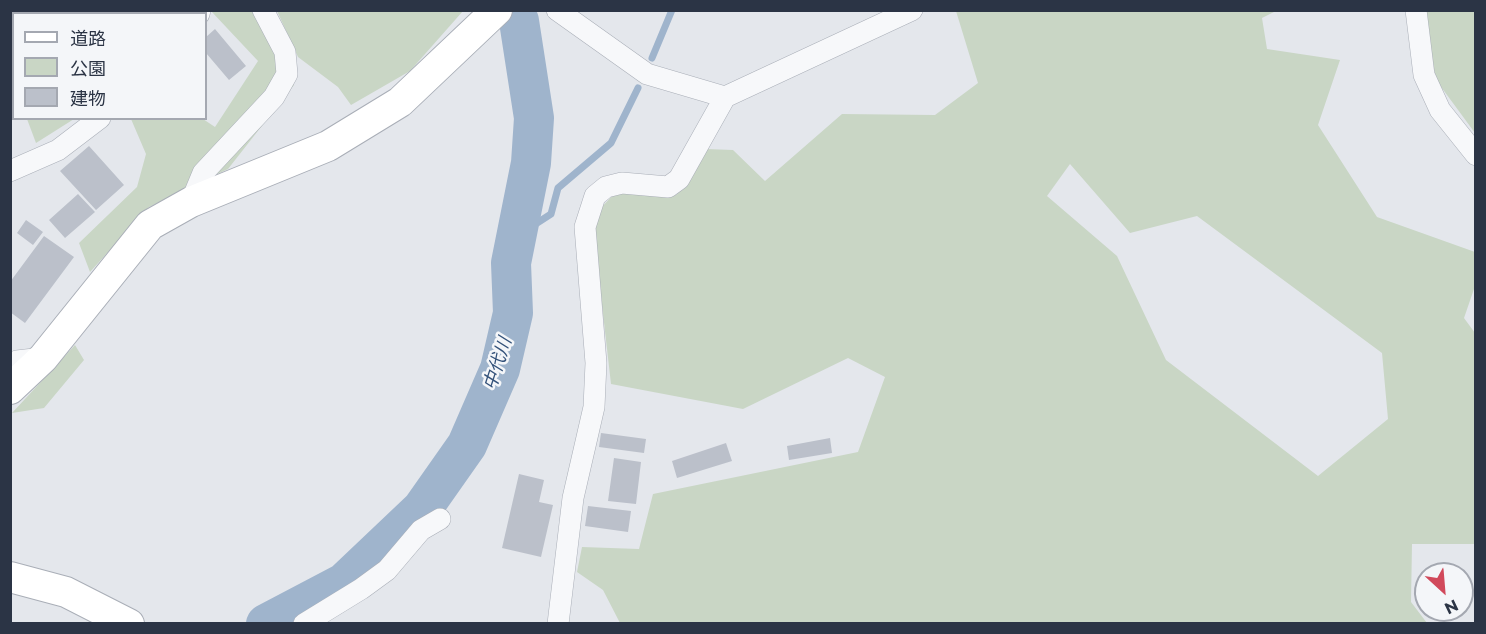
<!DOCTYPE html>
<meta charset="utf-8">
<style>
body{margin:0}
#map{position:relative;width:1486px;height:634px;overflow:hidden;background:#e4e7ec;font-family:Montserrat,"Noto Sans JP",sans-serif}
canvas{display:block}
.frame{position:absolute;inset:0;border:12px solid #2b3445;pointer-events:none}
.legend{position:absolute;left:12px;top:12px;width:195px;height:108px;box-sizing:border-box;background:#f4f6f9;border:2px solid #a4a8b1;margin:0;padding:8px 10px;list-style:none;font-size:18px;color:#2b3445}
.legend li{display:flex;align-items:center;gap:12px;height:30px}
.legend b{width:30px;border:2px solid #a4a8b1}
.north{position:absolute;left:1414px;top:562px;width:60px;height:60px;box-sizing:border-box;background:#f4f6f9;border:2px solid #a4a8b1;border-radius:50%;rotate:154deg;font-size:16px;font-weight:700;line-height:24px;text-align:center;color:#2b3445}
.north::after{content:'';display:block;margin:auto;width:21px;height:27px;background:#d1495b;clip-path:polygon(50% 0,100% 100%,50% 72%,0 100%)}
</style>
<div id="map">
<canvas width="1486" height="634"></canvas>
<div class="frame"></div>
<ul class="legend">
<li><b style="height:8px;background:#fff"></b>道路</li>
<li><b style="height:16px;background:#c9d6c5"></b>公園</li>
<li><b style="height:16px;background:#bbc0ca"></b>建物</li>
</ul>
<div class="north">N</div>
</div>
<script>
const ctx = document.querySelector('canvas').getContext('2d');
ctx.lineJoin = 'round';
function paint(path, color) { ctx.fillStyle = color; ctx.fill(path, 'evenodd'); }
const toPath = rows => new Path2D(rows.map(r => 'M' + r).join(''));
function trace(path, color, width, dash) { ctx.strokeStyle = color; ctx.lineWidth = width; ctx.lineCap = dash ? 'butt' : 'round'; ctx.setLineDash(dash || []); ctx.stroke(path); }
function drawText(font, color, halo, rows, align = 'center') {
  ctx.font = font + ' Montserrat,"Noto Sans JP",sans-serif'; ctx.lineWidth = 5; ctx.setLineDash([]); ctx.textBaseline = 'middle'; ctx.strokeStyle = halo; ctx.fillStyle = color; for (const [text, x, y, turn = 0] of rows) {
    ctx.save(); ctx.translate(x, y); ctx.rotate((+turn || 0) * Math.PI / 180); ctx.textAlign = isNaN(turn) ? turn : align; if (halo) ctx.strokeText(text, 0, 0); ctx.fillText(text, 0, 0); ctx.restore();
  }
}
const green = toPath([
 [11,10,157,10,157,11,152,14,14,14,13,81,10,73],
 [211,11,257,11,294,85,228,169,149,207,90,272,79,243,137,187,146,154,131,119,203,119,215,127,258,61],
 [277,11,463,11,410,71,351,105,338,87,298,57],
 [956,11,1276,11,1262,18,1267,49,1340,60,1318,125,1377,217,1475,252,1475,286,1464,318,1475,333,1475,544,1412,544,1411,602,1427,623,620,623,603,590,577,572,582,547,639,549,653,494,858,452,885,377,848,358,743,409,611,384,592,217,619,189,676,195,706,149,733,150,765,181,842,114,935,115,978,83],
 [1070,164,1130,233,1197,216,1382,353,1388,419,1318,476,1166,360,1117,256,1047,196],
 [1423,11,1475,11,1475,133,1436,80],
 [27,119,27,118,74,119,36,143],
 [75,345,84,360,44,408,12,413]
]);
const stream = toPath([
 [652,58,672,10],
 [517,236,551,214,558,188,611,143,638,88]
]);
const river = toPath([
 [266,624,344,583,422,509,467,445,500,369,513,313,511,263,531,163,534,118,519,21,515,10]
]);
const building = toPath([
 [215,29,246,66,229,80,206,53,206,37],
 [89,146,124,185,96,210,60,171],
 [78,194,95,212,65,238,49,220],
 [26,220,43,232,33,245,17,233],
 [44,236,74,257,25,323,10,312,10,282],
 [601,433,646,439,644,453,599,447],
 [830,438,832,453,789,460,787,446],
 [726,443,732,461,677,478,672,461],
 [614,458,641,462,636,504,608,501],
 [519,474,544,480,539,502,553,505,541,557,502,548],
 [588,506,631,511,628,532,585,526]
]);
const street = toPath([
 [557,10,647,74,725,97],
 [1416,10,1424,75,1440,110,1476,155],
 [199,14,200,10],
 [10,171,58,150,100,118],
 [191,202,203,173,274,97,287,74,285,52,263,10],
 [10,364,17,361,43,358],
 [304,624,361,589,387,570,421,530,440,519],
 [558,624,573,498,594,407,596,363,585,227,595,196,606,187,622,183,668,187,679,179,725,97,912,10]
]);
const secondary = toPath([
 [10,389,43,358,150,225,191,202,328,146,400,102,497,10],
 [10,577,66,592,129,624]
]);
const waterNames = [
 ["中代川",498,364,-72]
];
paint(green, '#c9d6c5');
trace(stream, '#9fb4cc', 7);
trace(river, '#9fb4cc', 40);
paint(building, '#bbc0ca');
trace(street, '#a9aeb7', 22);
trace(secondary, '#a9aeb7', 32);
trace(street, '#f7f8fa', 21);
trace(secondary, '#fff', 30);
drawText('italic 18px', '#34527a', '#f4f6f9', waterNames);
</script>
